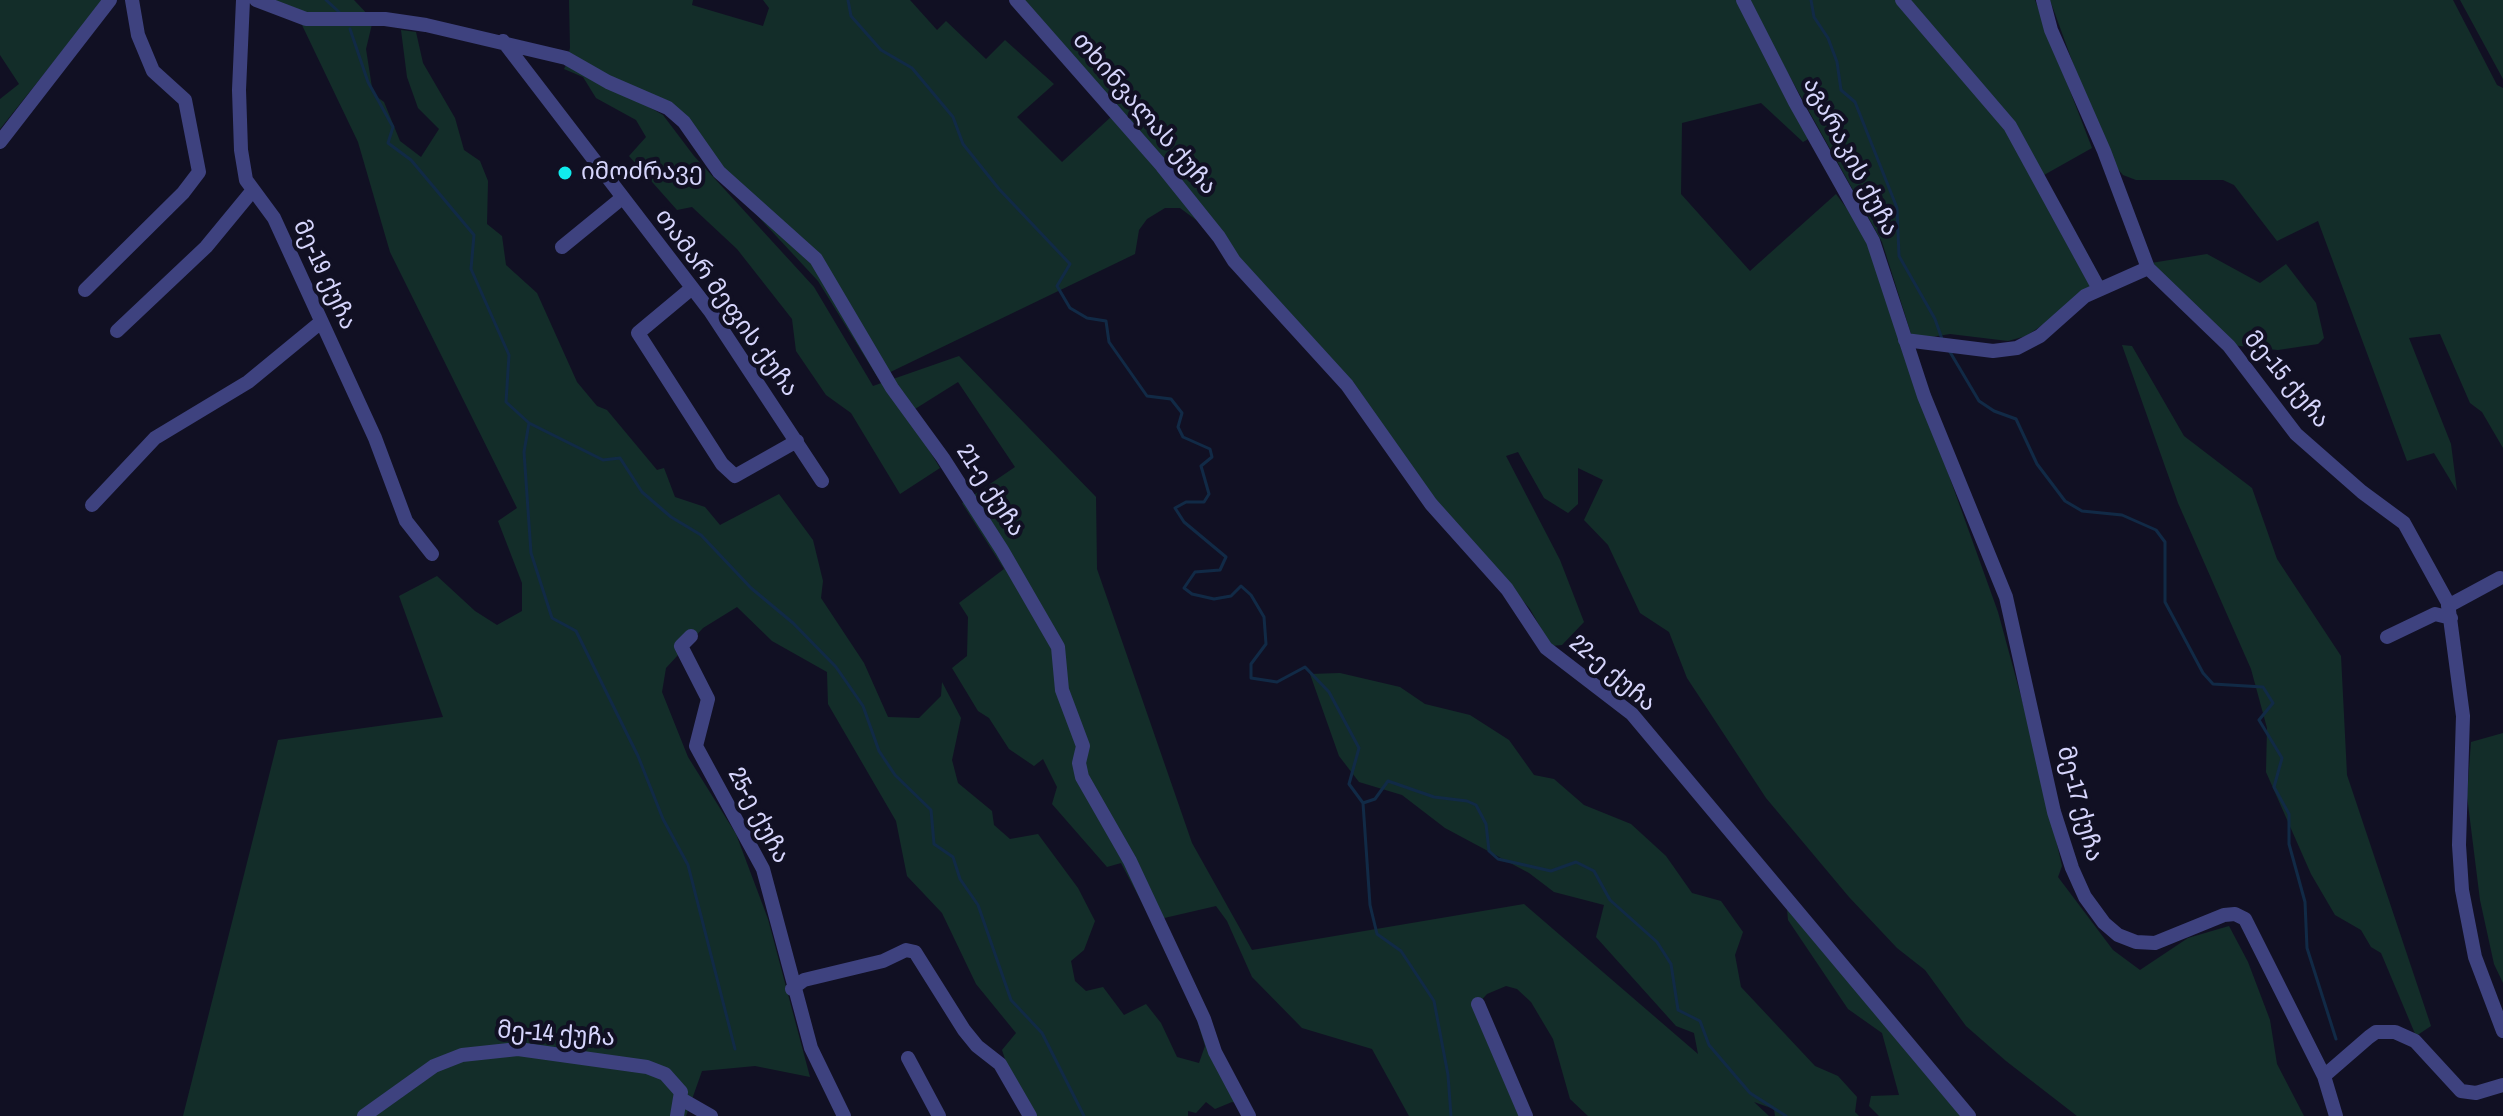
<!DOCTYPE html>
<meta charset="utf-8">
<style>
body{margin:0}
canvas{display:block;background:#111023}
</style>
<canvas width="2503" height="1116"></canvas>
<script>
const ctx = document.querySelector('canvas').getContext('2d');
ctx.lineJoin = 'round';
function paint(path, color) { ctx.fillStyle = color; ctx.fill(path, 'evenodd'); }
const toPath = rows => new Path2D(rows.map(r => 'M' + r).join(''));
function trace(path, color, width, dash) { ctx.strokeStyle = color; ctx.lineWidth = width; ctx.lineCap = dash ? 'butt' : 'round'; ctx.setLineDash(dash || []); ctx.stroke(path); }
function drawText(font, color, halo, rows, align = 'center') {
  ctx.font = font + ' "Archivo Narrow","Noto Sans Georgian",sans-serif'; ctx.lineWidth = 8; ctx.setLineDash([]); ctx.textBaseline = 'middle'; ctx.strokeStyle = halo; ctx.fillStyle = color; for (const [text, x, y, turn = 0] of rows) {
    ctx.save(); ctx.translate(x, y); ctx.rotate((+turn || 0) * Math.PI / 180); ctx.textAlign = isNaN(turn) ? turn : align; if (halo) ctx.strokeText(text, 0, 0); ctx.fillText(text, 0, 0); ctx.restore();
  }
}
const green = toPath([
 [0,0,103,0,0,129,0,99,19,84,0,55],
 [272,0,354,0,370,17,319,18],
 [569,0,693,0,692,5,763,26,769,8,763,0,910,0,937,30,946,21,986,59,1005,40,1054,84,1017,117,1062,162,1112,116,1207,228,1180,208,1165,208,1147,219,1139,230,1135,254,878,378,818,281,700,154,668,110,630,96,663,115,694,156,814,287,873,386,959,356,1096,497,1097,569,1192,843,1252,950,1524,904,1698,1054,1694,1033,1676,1026,1596,937,1604,905,1554,892,1529,873,1445,828,1402,795,1359,782,1339,756,1310,674,1340,673,1400,687,1425,704,1470,715,1509,740,1534,775,1554,779,1584,805,1631,824,1666,856,1692,893,1721,901,1743,932,1735,955,1741,987,1815,1066,1838,1076,1857,1097,1855,1112,1859,1116,1775,1116,1774,1109,1754,1102,1769,1116,1588,1116,1570,1099,1553,1039,1531,1002,1517,989,1506,986,1487,994,1475,1007,1523,1116,1409,1116,1372,1049,1302,1028,1252,977,1227,921,1216,906,1160,919,1239,1104,1232,1102,1215,1109,1206,1102,1196,1113,1188,1111,1188,1116,1030,1116,1018,1098,1002,1050,1016,1033,976,984,942,913,907,876,896,821,828,704,827,672,772,641,737,607,703,628,666,668,662,692,688,757,736,834,768,919,810,1077,755,1066,702,1071,686,1116,183,1116,278,740,443,717,399,596,437,576,475,611,497,625,522,611,522,583,498,521,517,508,390,252,358,142,302,25,412,24,566,63,570,48],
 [372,24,428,28,566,65,564,69,583,77,596,98,636,120,646,137,629,156,677,210,692,207,737,249,792,319,796,351,826,395,851,413,900,494,940,468,907,414,958,382,1015,467,962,503,1004,569,959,603,968,617,967,656,952,668,978,711,989,718,1009,749,1034,766,1043,759,1057,787,1052,804,1107,867,1121,863,1187,988,1205,1046,1199,1063,1177,1057,1161,1023,1146,1004,1124,1015,1103,987,1086,991,1075,981,1071,961,1084,950,1095,921,1078,888,1038,834,1010,839,994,825,992,811,958,783,952,760,961,718,942,682,941,696,919,718,888,717,864,663,821,598,823,581,813,540,779,494,720,525,705,507,675,497,664,468,657,470,607,410,597,406,577,382,537,293,506,265,502,236,487,224,488,181,480,161,464,150,455,118,423,63,416,32,401,30,407,77,418,108,439,129,421,157,400,141,384,102,373,94,366,49],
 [1022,0,1739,0,1812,137,1803,142,1761,103,1682,123,1681,194,1750,271,1836,194,1868,237,1911,370,1998,612,2035,748,2062,866,2058,877,2113,950,2140,970,2188,938,2229,926,2248,962,2270,1020,2277,1064,2304,1116,2077,1116,2006,1061,1966,1026,1925,970,1897,948,1849,897,1766,798,1687,678,1669,632,1640,613,1608,545,1584,520,1603,480,1578,468,1578,504,1568,513,1544,498,1518,452,1506,456,1560,560,1584,622,1562,645,1551,646,1530,609,1426,488,1354,383,1291,319],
 [1747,0,2035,0,2092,148,2044,175,2104,284,2026,336,2008,341,1950,334,1913,340,1882,242],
 [2050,0,2453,0,2497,85,2503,88,2503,448,2482,412,2470,403,2440,334,2409,338,2451,444,2457,491,2434,453,2407,461,2318,221,2277,241,2234,185,2223,180,2136,180,2123,175,2115,166,2086,99],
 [2460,0,2503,0,2503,79],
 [2207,254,2260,283,2286,264,2316,303,2324,338,2318,344,2278,350,2231,345,2151,263],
 [2122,345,2132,346,2184,436,2252,488,2277,559,2341,656,2347,775,2431,1026,2416,1036,2381,953,2371,947,2361,930,2335,915,2311,874,2266,772,2267,728,2251,669,2178,503],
 [2503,733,2503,983,2494,964,2480,900,2467,796,2471,742],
 [1787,909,1965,1116,1879,1116,1869,1106,1871,1096,1899,1095,1882,1033,1848,1009,1788,920]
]);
const stream = toPath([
 [326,0,339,12],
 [848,0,851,16,881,50,912,68,953,117,963,144,999,189,1070,264,1057,286,1070,308,1087,318,1106,321,1109,342,1147,396,1171,399,1182,413,1178,427,1183,437,1210,449,1212,457,1201,466,1209,494,1204,502,1186,502,1175,508,1184,522,1226,557,1220,570,1195,572,1184,588,1192,594,1214,599,1231,596,1241,586,1251,595,1264,617,1266,644,1251,664,1251,678,1277,682,1305,667,1329,692,1359,748,1349,784,1363,803,1375,799,1388,781,1434,797,1467,801,1476,805,1486,824,1489,851,1498,859,1551,871,1576,862,1594,871,1610,900,1657,942,1671,964,1678,1010,1700,1021,1709,1045,1750,1093,1786,1116],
 [1811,0,1814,17,1828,38,1837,62,1841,90,1855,102,1897,208,1899,256,1935,319,1942,339],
 [350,29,368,82,393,127,388,143,411,160,474,235,471,269,509,355,506,402,529,423,603,460,620,458,642,492,671,517,701,535,751,588,793,623,836,667,863,706,879,751,895,775,931,810,934,844,953,857,960,879,978,905,1011,1000,1042,1033,1084,1116],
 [1950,352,1979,401,1994,411,2016,419,2037,464,2065,501,2082,511,2122,515,2156,530,2165,542,2165,602,2203,673,2213,684,2263,687,2273,703,2259,720,2282,758,2274,787,2289,814,2289,844,2305,902,2307,948,2336,1039],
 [529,423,524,452,531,553,552,618,576,631,638,756,663,819,688,865,735,1049],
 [1363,803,1370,905,1377,934,1401,951,1434,1001,1448,1075,1451,1116]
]);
const minor = toPath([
 [243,0,239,90,241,150,246,180,274,218,375,438,406,521,432,554],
 [256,0,306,19,385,19,426,25,566,58,608,82,668,108,684,122,719,172,816,259,892,388,943,458,1002,550,1058,647,1062,690,1083,746,1079,763,1082,777,1130,861,1204,1019,1215,1052,1249,1116],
 [1016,0,1162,166,1219,237,1234,261,1347,385,1431,504,1507,589,1546,648,1632,714,1969,1116],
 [1743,0,1795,102,1873,241,1924,396,2006,597,2054,812,2072,868,2085,897,2104,923,2118,935,2136,942,2155,943,2224,915,2235,914,2245,919,2324,1076,2336,1116],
 [1902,0,2010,126,2099,289],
 [2043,0,2051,30,2104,151,2148,268,2229,346,2296,434,2362,492,2404,523,2448,603,2463,716,2459,845,2462,890,2475,957,2503,1031],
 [503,41,710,311,822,481],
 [0,142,110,0],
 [562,247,622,198],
 [692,288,638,333,722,464,735,476,797,441],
 [85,290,183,193,199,172,185,100,153,71,138,35,132,0],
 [117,331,206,247,253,190],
 [1905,340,1993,351,2017,348,2040,336,2085,296,2148,268],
 [92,505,155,438,248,382,321,322],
 [2448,606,2500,578],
 [691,636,681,646,708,699,696,746,763,869,811,1048,844,1116],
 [2387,637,2435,614,2451,618],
 [792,989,804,980,883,961,906,950,915,952,964,1030,977,1046,1000,1064,1030,1116],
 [1478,1004,1526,1116],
 [908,1058,939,1116],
 [2324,1076,2369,1037,2376,1032,2395,1032,2415,1041,2461,1091,2476,1093,2503,1085],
 [683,1100,711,1116],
 [364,1116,434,1066,462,1055,518,1049,647,1067,665,1074,681,1092,677,1116]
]);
const markers = [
 [565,173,8,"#10ebed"]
];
const streetNames = [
 ["თხინვალას ქუჩა",1144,114,49],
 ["აგარაკის ქუჩა",1850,157,62],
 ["მე-19 ქუჩა",324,275,65],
 ["თამარ მეფის ქუჩა",726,303,54],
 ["მე-15 ქუჩა",2286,380,50],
 ["21-ე ქუჩა",990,491,57],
 ["22-ე ქუჩა",1612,674,40],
 ["მე-17 ქუჩა",2079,804,75],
 ["25-ე ქუჩა",758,816,62],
 ["მე-14 ქუჩა",556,1035,4]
];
const poiNames = [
 ["იმოძრავე",581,173]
];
paint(green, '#132d29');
trace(stream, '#112a46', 3);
trace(minor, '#3e427f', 14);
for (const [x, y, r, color] of markers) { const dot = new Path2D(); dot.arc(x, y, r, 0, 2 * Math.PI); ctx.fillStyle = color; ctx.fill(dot); trace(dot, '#111023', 3); }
drawText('24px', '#d6d5fc', '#111023', streetNames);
drawText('24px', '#d6d5fc', '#111023', poiNames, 'left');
</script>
